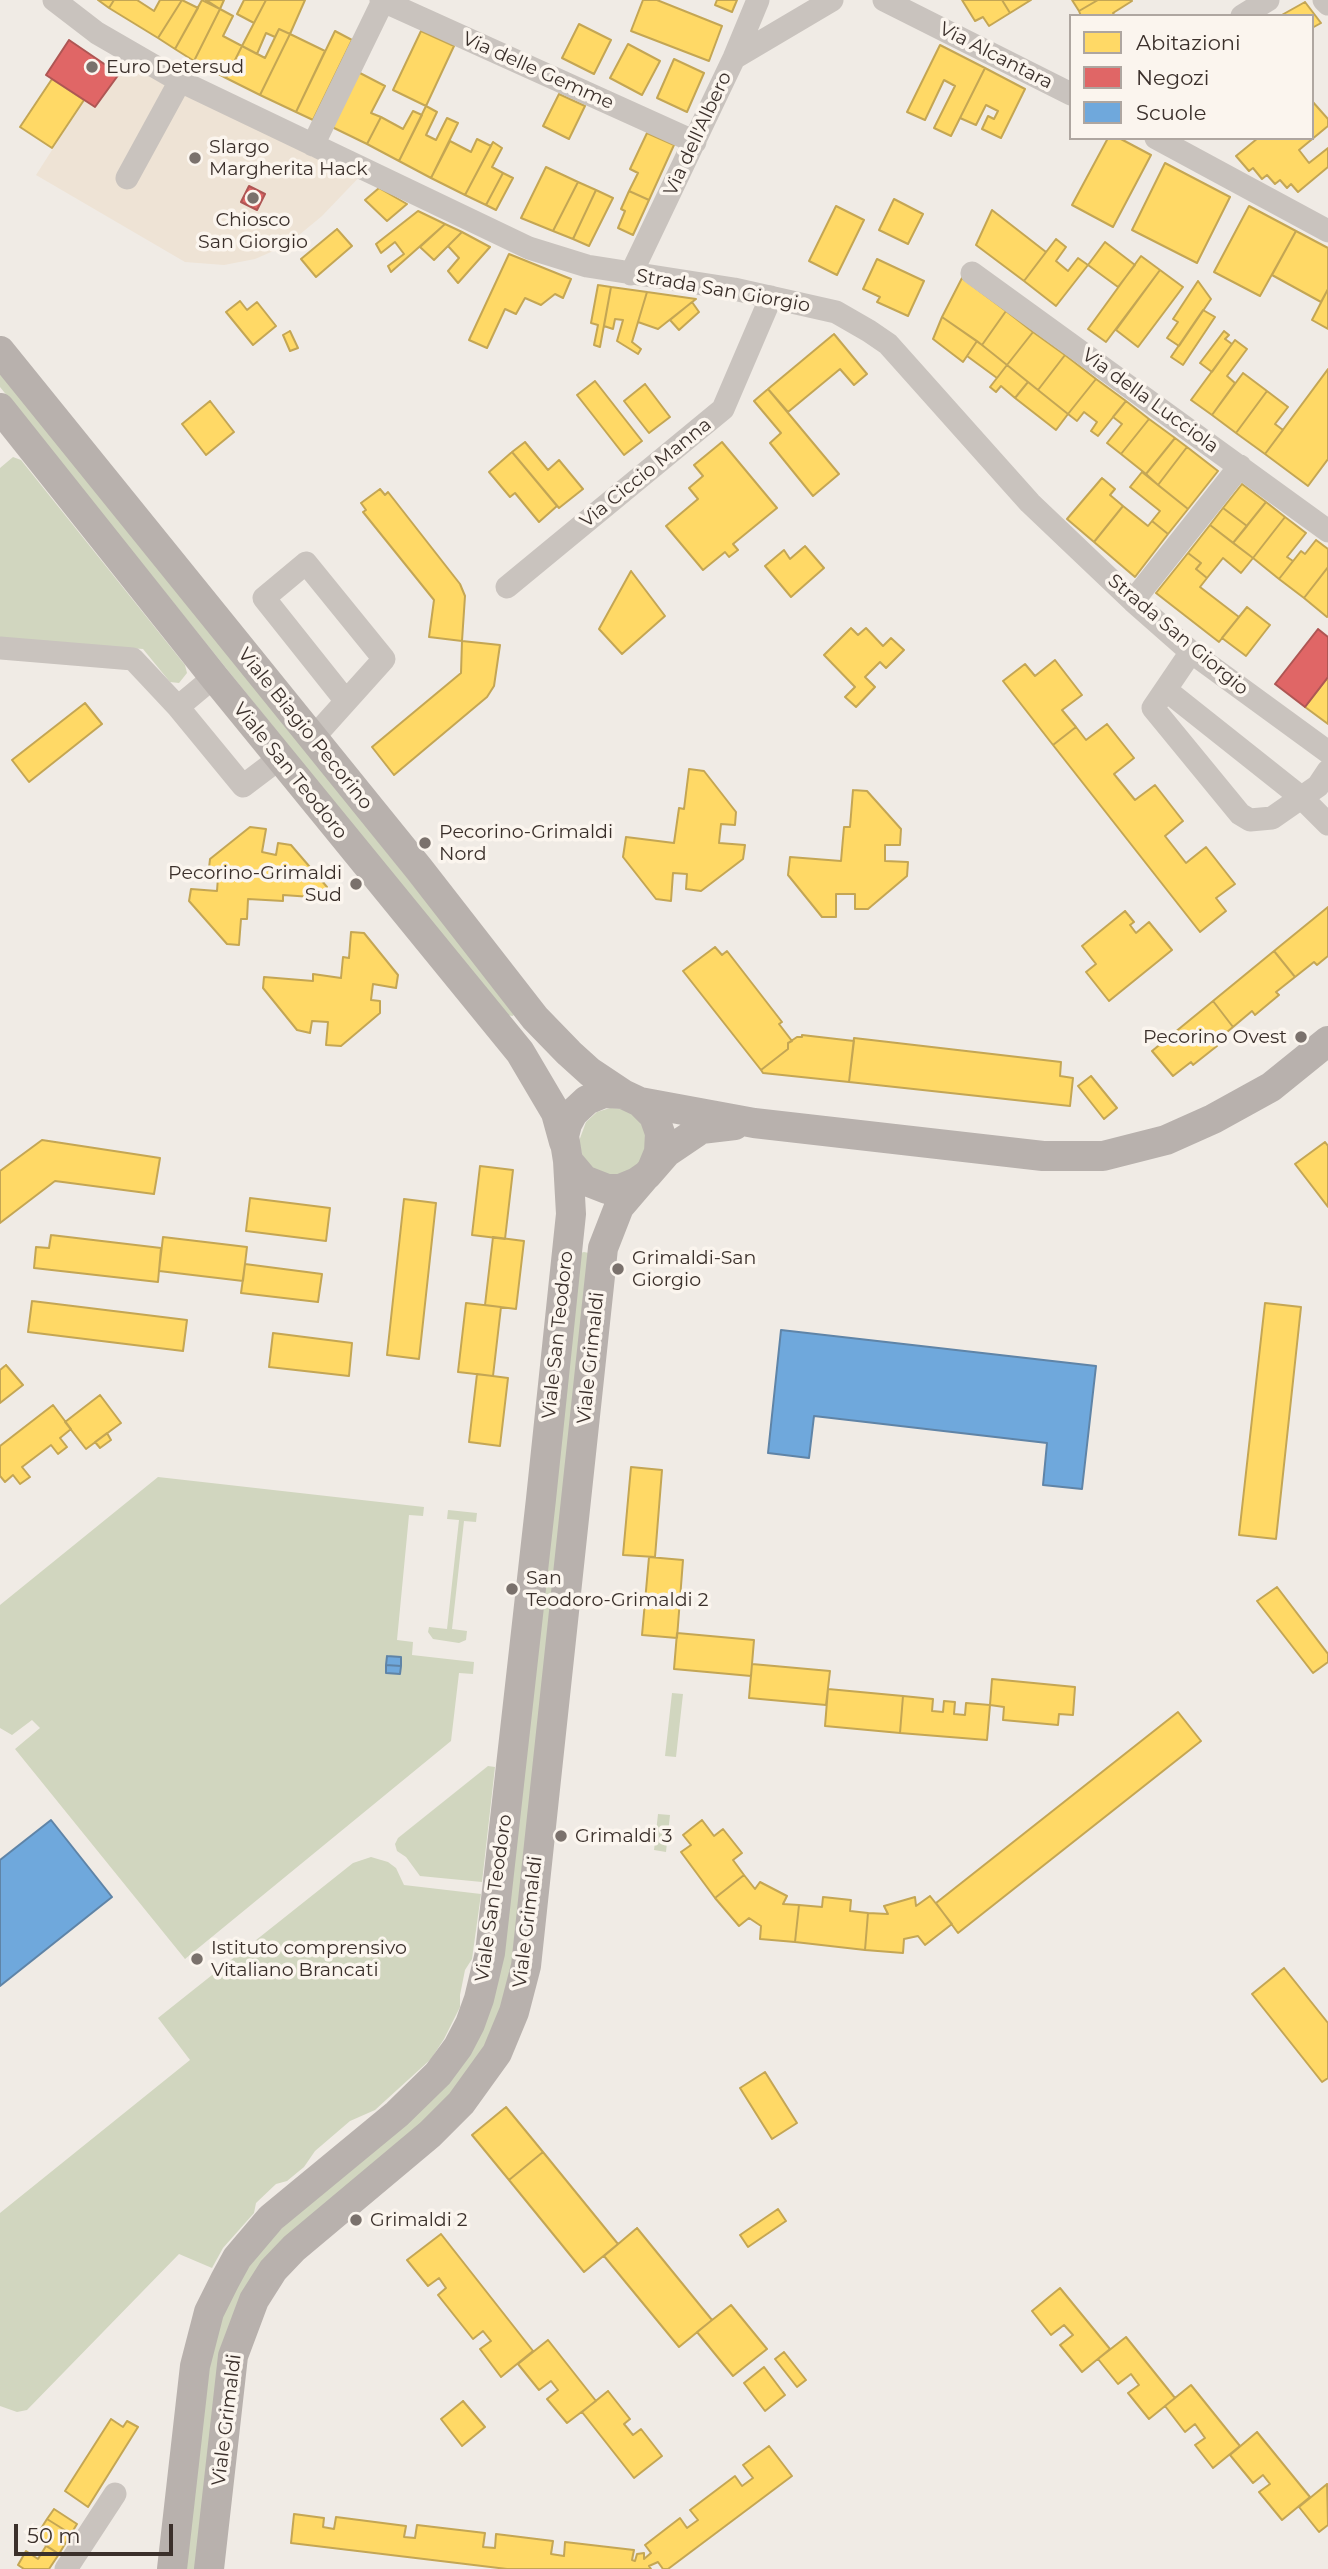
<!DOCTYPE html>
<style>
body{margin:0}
#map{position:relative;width:1328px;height:2569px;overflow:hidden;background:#f0ebe5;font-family:Montserrat,sans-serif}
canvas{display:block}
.legend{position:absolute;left:1069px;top:14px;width:245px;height:126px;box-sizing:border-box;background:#fbf5ee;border:2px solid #aea6a0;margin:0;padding:9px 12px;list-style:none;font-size:21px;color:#3b302b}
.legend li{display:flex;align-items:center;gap:14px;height:35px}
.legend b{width:35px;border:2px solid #aea6a0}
.scale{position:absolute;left:14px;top:2524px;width:159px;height:32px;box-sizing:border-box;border:4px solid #3b302b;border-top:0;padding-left:9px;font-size:21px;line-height:24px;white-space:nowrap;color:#3b302b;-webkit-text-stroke:5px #fbf5ee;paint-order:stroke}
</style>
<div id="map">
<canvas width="1328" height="2569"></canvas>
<ul class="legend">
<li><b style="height:19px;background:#ffd966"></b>Abitazioni</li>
<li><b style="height:19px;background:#e06666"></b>Negozi</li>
<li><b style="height:19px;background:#6fa8dc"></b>Scuole</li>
</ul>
<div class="scale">50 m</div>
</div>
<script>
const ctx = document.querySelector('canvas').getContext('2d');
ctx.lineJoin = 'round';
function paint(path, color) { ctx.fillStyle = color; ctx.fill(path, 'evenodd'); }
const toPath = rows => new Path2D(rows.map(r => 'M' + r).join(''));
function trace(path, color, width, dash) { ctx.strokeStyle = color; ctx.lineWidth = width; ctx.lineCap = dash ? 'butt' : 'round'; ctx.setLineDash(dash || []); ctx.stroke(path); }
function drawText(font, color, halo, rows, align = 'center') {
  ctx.font = font + ' Montserrat,sans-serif'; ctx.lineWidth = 7; ctx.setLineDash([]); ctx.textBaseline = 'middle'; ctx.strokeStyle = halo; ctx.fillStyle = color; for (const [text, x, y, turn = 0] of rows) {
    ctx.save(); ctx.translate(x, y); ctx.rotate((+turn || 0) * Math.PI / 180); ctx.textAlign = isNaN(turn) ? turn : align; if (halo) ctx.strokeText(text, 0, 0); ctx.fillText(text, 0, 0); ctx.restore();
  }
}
const green = toPath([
 [0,370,515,1012,513,1016,505,1015,0,387],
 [13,457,21,460,185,665,187,673,179,683,170,682,143,649,0,639,0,468],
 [610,1108,624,1109,636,1116,648,1134,644,1161,622,1177,595,1172,582,1155,579,1141,586,1122,597,1112],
 [584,1252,589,1253,514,1965,494,2031,452,2097,264,2264,197,2569,184,2569,202,2396,219,2318,254,2254,461,2062,580,1253],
 [158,1477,424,1507,423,1516,409,1515,397,1640,413,1642,412,1655,474,1662,473,1674,459,1673,451,1741,185,1959,15,1749,40,1728,32,1720,12,1735,0,1728,0,1605],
 [448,1510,477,1513,476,1522,464,1521,452,1629,467,1631,466,1640,459,1643,433,1639,428,1632,429,1627,447,1629,459,1520,447,1519],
 [672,1693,683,1694,676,1757,665,1756],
 [488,1766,495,1767,482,1882,420,1876,406,1857,397,1851,395,1844,398,1838],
 [658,1814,670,1815,666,1852,654,1850],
 [371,1857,388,1862,396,1868,404,1885,481,1894,472,1959,465,1970,460,1995,460,2007,444,2039,431,2059,375,2110,350,2121,315,2151,304,2167,287,2181,276,2184,256,2203,254,2213,223,2248,212,2268,179,2254,27,2410,17,2412,0,2406,0,2213,190,2060,158,2018,353,1863]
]);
const plaza = toPath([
 [133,54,367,169,322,216,287,245,255,259,224,265,185,262,36,175,84,100,95,107]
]);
const homes = toPath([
 [98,0,114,0,109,8,98,0],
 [114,0,137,0,154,11,160,0,182,0,158,38,109,8,114,0],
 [182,0,198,8,175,49,158,38,182,0],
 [202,0,220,9,194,61,175,49,202,0],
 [206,0,224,0,220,9,206,0],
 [244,0,266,0,254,23,237,14,244,0],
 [266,0,305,0,290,34,279,29,275,37,266,33,257,54,242,46,266,0],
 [643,0,657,0,722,26,709,61,631,31,643,0],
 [717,0,737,0,732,12,715,5,717,0],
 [962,0,1002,0,1010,13,989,26,983,17,975,21,962,0],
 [1002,0,1031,0,1010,13,1002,0],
 [1072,0,1098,0,1079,11,1072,0],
 [1098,0,1131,0,1132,1,1113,13,1115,16,1081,16,1079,11,1098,0],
 [1305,2,1321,23,1312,28,1312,16,1280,16,1305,2],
 [220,9,233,16,223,36,242,46,226,78,194,61,220,9],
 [579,24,611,40,594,74,562,58,579,24],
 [279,29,290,34,260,95,226,78,242,46,265,58,279,29],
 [335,31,352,40,313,120,296,112,335,31],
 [421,31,454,46,426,106,393,90,421,31],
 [290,34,325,51,296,112,260,95,290,34],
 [628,44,660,61,642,95,610,78,628,44],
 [940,45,985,68,951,136,934,128,955,86,944,80,925,120,907,112,940,45],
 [674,59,704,73,687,112,657,98,674,59],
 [985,68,1025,89,1001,138,982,129,988,116,994,119,998,111,986,105,976,125,960,118,985,68],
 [358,72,385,86,371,113,381,117,367,144,330,126,358,72],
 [52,79,84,100,52,148,20,127,52,79],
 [559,94,585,106,569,139,543,126,559,94],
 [1312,101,1328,119,1328,126,1299,150,1309,163,1328,148,1328,167,1298,192,1291,184,1287,188,1280,180,1275,184,1267,175,1262,179,1253,168,1249,171,1236,156,1258,138,1312,138,1312,101],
 [426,106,437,112,426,135,436,140,447,118,458,123,431,178,399,161,426,106],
 [413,111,422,115,399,161,367,144,381,117,403,129,413,111],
 [647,133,674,145,649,200,629,191,638,173,630,169,647,133],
 [1108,138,1119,138,1151,155,1113,227,1072,205,1108,138],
 [477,139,491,146,465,195,431,178,450,141,471,152,477,139],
 [493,142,502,148,492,167,503,173,486,205,465,195,493,142],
 [1165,163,1230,197,1197,263,1132,230,1165,163],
 [546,167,578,182,553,231,521,218,546,167],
 [503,173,513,178,496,210,486,205,503,173],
 [578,182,596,190,573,239,553,231,578,182],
 [379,188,407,204,387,221,365,200,379,188],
 [596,190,613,198,589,246,573,239,596,190],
 [629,191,649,200,633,235,618,228,625,211,621,209,629,191],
 [894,199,923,214,908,244,879,230,894,199],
 [836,206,864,220,837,275,809,261,836,206],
 [1249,206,1296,231,1260,296,1214,272,1249,206],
 [992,210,1046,252,1024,281,976,245,992,210],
 [418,211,445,224,391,272,388,266,404,254,395,242,381,253,376,244,418,211],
 [445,224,462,232,434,260,420,247,445,224],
 [337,229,352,246,316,277,301,259,337,229],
 [1296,231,1328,248,1328,289,1321,302,1272,275,1296,231],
 [462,232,490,247,458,283,448,271,459,258,448,246,462,232],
 [1056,239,1066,247,1056,261,1068,271,1078,258,1088,265,1056,306,1024,281,1056,239],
 [1105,242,1135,265,1118,287,1088,265,1105,242],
 [509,254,571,279,563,298,555,294,541,305,525,298,516,314,505,309,487,348,469,340,509,254],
 [1141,256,1160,270,1106,342,1088,329,1141,256],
 [877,259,924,281,908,316,877,302,880,297,863,289,877,259],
 [1160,270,1183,287,1138,347,1116,330,1160,270],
 [962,278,1006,311,982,345,942,317,962,278],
 [1198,281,1211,299,1179,346,1167,338,1178,322,1173,319,1198,281],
 [598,285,611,287,600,347,594,345,598,325,591,323,598,285],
 [611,287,647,292,632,342,641,349,638,354,617,341,623,320,615,319,613,329,604,326,611,287],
 [1328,289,1328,329,1312,320,1328,289],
 [647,292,696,299,658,329,638,322,647,292],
 [240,301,247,310,257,302,276,326,253,345,226,312,240,301],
 [692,302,699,312,679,330,670,320,692,302],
 [1203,310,1215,317,1183,365,1171,357,1203,310],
 [1006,311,1033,332,1007,365,982,345,1006,311],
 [942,317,977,341,963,362,933,339,942,317],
 [290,331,298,348,290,351,283,335,290,331],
 [1224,331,1229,335,1225,339,1232,344,1212,372,1200,363,1224,331],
 [1033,332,1065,355,1038,390,1007,365,1033,332],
 [834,334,867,374,854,385,840,369,788,412,768,389,834,334],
 [1235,340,1247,349,1227,376,1235,383,1212,415,1191,400,1235,340],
 [977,341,1007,365,997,378,967,356,977,341],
 [1065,355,1096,379,1068,414,1038,390,1065,355],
 [1007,365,1028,382,1015,398,1001,386,996,392,990,387,1007,365],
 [1328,369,1328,459,1308,486,1265,454,1328,369],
 [1243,373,1267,391,1236,433,1212,415,1243,373],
 [1096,379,1126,401,1098,436,1091,431,1097,422,1084,412,1077,421,1068,414,1096,379],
 [595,381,642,441,624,455,577,395,595,381],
 [1028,382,1068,414,1056,430,1015,398,1028,382],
 [645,384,670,417,649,433,624,401,645,384],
 [768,389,839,474,813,496,770,443,781,433,754,401,768,389],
 [1267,391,1288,407,1275,424,1283,430,1265,454,1236,433,1267,391],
 [210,401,234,432,206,455,182,424,210,401],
 [1126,401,1149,419,1121,454,1107,443,1122,424,1113,417,1126,401],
 [1149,419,1175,438,1146,474,1121,454,1149,419],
 [1175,438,1187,447,1158,485,1146,474,1175,438],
 [525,442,548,470,559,460,583,489,559,508,512,452,525,442],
 [722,442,777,508,733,544,738,550,729,557,725,552,703,570,666,526,698,499,689,488,703,476,694,465,722,442],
 [1187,447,1218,471,1188,509,1158,485,1187,447],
 [512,452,557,506,539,522,515,493,510,497,489,472,512,452],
 [1142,472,1188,509,1168,534,1152,521,1160,511,1130,487,1142,472],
 [1102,478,1115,489,1110,495,1123,506,1094,542,1067,519,1102,478],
 [1242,484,1266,502,1247,526,1223,508,1242,484],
 [380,489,385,495,388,492,460,584,465,596,462,641,429,637,434,600,363,512,366,510,361,503,380,489],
 [1266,502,1285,517,1253,558,1233,543,1266,502],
 [1123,506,1148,526,1152,521,1168,534,1135,577,1094,542,1123,506],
 [1223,508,1247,526,1233,543,1210,525,1223,508],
 [1285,517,1306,533,1287,557,1293,561,1279,579,1253,558,1285,517],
 [1210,525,1253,558,1241,573,1223,558,1207,578,1196,569,1201,563,1188,553,1210,525],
 [1316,540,1328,549,1328,567,1304,598,1279,579,1301,551,1305,554,1316,540],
 [805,546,824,568,791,597,765,566,784,550,790,559,805,546],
 [1188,553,1201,563,1196,569,1207,578,1200,587,1239,617,1219,642,1156,593,1188,553],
 [1328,567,1328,616,1327,617,1304,598,1328,567],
 [631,571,665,616,622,654,599,629,631,571],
 [1247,607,1270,625,1246,656,1222,638,1247,607],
 [851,628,858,635,866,628,883,646,891,638,904,650,886,668,880,662,865,677,875,687,856,707,845,697,855,687,824,655,851,628],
 [462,641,500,645,494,686,487,697,394,775,372,747,461,673,462,641],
 [1055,660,1082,695,1062,710,1076,727,1053,745,1003,681,1025,664,1035,676,1055,660],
 [1328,677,1328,724,1305,707,1328,677],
 [85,703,102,724,29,782,12,760,85,703],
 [1107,724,1134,758,1114,774,1135,800,1155,785,1183,821,1165,836,1186,863,1206,847,1235,884,1216,898,1226,911,1200,932,1053,745,1076,727,1086,740,1107,724],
 [689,769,704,771,736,812,735,825,721,824,719,843,745,845,743,859,701,891,686,889,687,874,673,873,671,901,656,899,623,857,626,837,674,843,679,808,684,809,689,769],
 [853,790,867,791,901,829,900,845,885,845,885,861,908,862,907,876,868,909,855,909,855,894,836,894,836,917,822,917,788,875,790,857,841,861,844,827,850,827,853,790],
 [250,827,266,829,262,852,276,855,278,843,291,845,327,887,326,898,283,895,283,901,248,899,247,919,241,919,239,945,227,944,189,901,191,889,217,891,218,877,208,877,210,859,250,827],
 [1328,907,1328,956,1317,965,1314,962,1295,977,1274,951,1328,907],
 [1125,911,1134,922,1130,925,1136,933,1149,922,1172,950,1109,1001,1086,972,1096,964,1082,946,1125,911],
 [351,932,364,933,398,975,396,988,373,984,371,1000,380,1001,380,1013,341,1046,326,1045,328,1022,312,1021,310,1033,297,1030,263,988,264,977,313,981,313,974,341,978,343,957,349,958,351,932],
 [715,947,722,955,727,951,782,1022,779,1024,792,1041,788,1043,788,1049,761,1070,683,971,715,947],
 [1274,951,1295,977,1276,992,1279,995,1255,1015,1252,1011,1233,1027,1213,1001,1274,951],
 [1213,1001,1233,1027,1215,1042,1217,1046,1193,1065,1191,1062,1173,1076,1152,1051,1213,1001],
 [802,1035,854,1041,849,1082,763,1073,761,1070,788,1049,788,1043,797,1037,802,1037,802,1035],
 [854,1038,1061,1062,1060,1076,1073,1078,1070,1106,849,1082,854,1038],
 [1091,1076,1117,1108,1104,1119,1078,1086,1091,1076],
 [42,1140,160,1158,154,1194,55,1181,0,1223,0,1171,42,1140],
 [1325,1142,1328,1146,1328,1207,1295,1164,1325,1142],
 [480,1166,513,1170,505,1239,472,1235,480,1166],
 [250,1198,330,1208,326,1241,246,1231,250,1198],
 [404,1199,436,1203,419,1359,387,1355,404,1199],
 [51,1235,161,1248,158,1282,34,1268,36,1247,49,1248,51,1235],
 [163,1237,247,1247,243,1281,159,1271,163,1237],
 [493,1237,524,1241,516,1309,485,1305,493,1237],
 [245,1264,322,1274,318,1302,241,1293,245,1264],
 [32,1301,187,1320,183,1351,28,1332,32,1301],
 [466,1303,501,1307,493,1376,458,1372,466,1303],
 [1265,1303,1301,1307,1276,1539,1239,1535,1265,1303],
 [273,1333,352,1343,349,1376,269,1367,273,1333],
 [6,1365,23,1385,0,1403,0,1370,6,1365],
 [477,1374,508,1378,500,1446,469,1442,477,1374],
 [100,1395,121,1423,86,1449,65,1422,100,1395],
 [53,1405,71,1429,60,1438,67,1447,58,1454,51,1445,22,1467,30,1477,20,1484,13,1475,5,1482,0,1476,0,1446,53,1405],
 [107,1433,111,1440,100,1448,95,1442,107,1433],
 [631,1467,662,1470,655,1557,623,1555,631,1467],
 [649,1557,683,1560,677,1638,642,1635,649,1557],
 [1277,1587,1328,1654,1328,1662,1313,1673,1257,1601,1277,1587],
 [677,1633,754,1640,751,1676,674,1669,677,1633],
 [752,1664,830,1671,826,1705,749,1698,752,1664],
 [992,1679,1075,1687,1073,1715,1059,1714,1058,1725,1003,1720,1004,1707,990,1705,992,1679],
 [828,1689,903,1696,900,1733,825,1726,828,1689],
 [903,1696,933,1699,932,1711,943,1712,944,1701,955,1702,954,1714,965,1715,966,1703,990,1705,987,1740,900,1733,903,1696],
 [1178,1712,1201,1741,958,1933,936,1903,1178,1712],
 [702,1820,714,1836,723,1829,742,1853,733,1860,744,1875,715,1898,681,1852,691,1845,683,1835,702,1820],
 [744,1875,755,1889,760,1882,787,1896,783,1904,799,1905,795,1942,760,1939,761,1926,749,1918,739,1926,715,1898,744,1875],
 [930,1896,952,1924,925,1945,918,1936,904,1939,903,1953,865,1950,868,1913,888,1914,884,1906,915,1897,916,1906,930,1896],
 [823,1897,851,1900,850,1911,868,1913,865,1950,795,1942,799,1905,822,1907,823,1897],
 [1284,1968,1328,2023,1328,2078,1322,2082,1252,1994,1284,1968],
 [765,2072,797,2123,772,2139,740,2088,765,2072],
 [506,2107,543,2152,509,2180,472,2135,506,2107],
 [543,2152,618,2244,584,2272,509,2180,543,2152],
 [778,2209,786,2221,748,2247,740,2235,778,2209],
 [637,2228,712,2320,679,2347,604,2256,637,2228],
 [441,2234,533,2351,501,2377,480,2349,491,2341,483,2331,473,2339,438,2295,446,2288,439,2278,428,2286,407,2260,441,2234],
 [1060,2288,1110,2349,1082,2372,1060,2345,1073,2335,1064,2325,1051,2335,1032,2311,1060,2288],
 [731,2305,767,2349,733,2376,697,2332,731,2305],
 [1126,2337,1175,2398,1149,2419,1128,2393,1139,2385,1131,2374,1118,2384,1098,2359,1126,2337],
 [548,2340,596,2401,567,2423,547,2399,558,2390,551,2381,539,2390,518,2364,548,2340],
 [784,2352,806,2380,797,2387,775,2359,784,2352],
 [764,2367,785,2395,765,2411,744,2383,764,2367],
 [1191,2385,1240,2446,1213,2468,1195,2445,1205,2438,1195,2424,1185,2432,1165,2406,1191,2385],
 [608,2391,630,2419,624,2424,633,2435,641,2429,662,2456,634,2478,582,2412,608,2391],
 [463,2401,485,2427,462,2446,441,2419,463,2401],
 [111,2419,123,2427,127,2421,138,2427,88,2507,65,2491,111,2419],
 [1257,2432,1310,2497,1282,2520,1259,2492,1270,2484,1263,2475,1253,2483,1230,2455,1257,2432],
 [769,2446,792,2476,668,2569,663,2569,658,2562,649,2566,651,2569,507,2569,291,2543,294,2514,324,2518,323,2527,334,2529,336,2517,406,2526,404,2537,415,2538,417,2525,485,2533,483,2547,495,2548,496,2534,553,2541,551,2554,564,2556,565,2542,634,2550,632,2560,635,2561,637,2554,644,2553,644,2559,651,2553,645,2545,680,2518,687,2528,698,2520,690,2510,735,2476,742,2486,753,2478,743,2465,769,2446],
 [1327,2484,1328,2525,1319,2532,1299,2507,1327,2484],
 [54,2509,77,2524,71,2534,47,2519,54,2509],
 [47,2519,71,2534,59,2554,35,2538,47,2519],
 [46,2546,59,2554,49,2569,24,2569,18,2565,26,2551,38,2559,46,2546]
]);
const shops = toPath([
 [69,40,119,74,95,107,46,75,69,40],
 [249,186,265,194,257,210,241,202,249,186],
 [1318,629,1328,637,1328,677,1305,707,1275,684,1318,629]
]);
const schools = toPath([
 [781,1330,1096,1366,1082,1489,1043,1485,1047,1443,814,1416,809,1458,768,1453,781,1330],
 [387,1656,401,1657,401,1666,386,1665,387,1656],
 [386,1665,401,1666,400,1674,386,1673,386,1665],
 [51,1820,112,1897,0,1986,0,1860,51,1820]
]);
const minor = toPath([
 [54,0,97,33,180,81,529,248,587,266,734,289,836,312,869,331,888,344,1030,503,1133,601,1191,652,1328,752],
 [381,0,695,142],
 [884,0,1071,94],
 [1324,0,1328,4],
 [1242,16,1268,0],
 [734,58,832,0],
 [1156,138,1328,231],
 [313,145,383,1],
 [127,178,180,81],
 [972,273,1328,531],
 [631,274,734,58,758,0],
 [507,587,723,409,771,297],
 [1133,601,1240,466],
 [0,648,133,659,178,707,214,677],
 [1191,652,1153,708,1240,814,1250,820,1272,818,1318,786,1328,771],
 [1166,690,1302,798,1328,824],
 [178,707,243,786,280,758],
 [313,738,384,659,306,563,264,598,346,701],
 [66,2569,115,2494]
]);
const major = toPath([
 [0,351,419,869,535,1018,569,1053,590,1072,623,1094],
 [0,408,214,677,520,1052,556,1113,564,1142],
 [640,1102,754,1123,1043,1156,1103,1156,1166,1140,1213,1119,1271,1087,1328,1041],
 [652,1169,659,1152,660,1133,654,1116,640,1102,623,1094,604,1093,587,1100,573,1113,567,1124,564,1136,568,1161,584,1180,607,1189,620,1189,637,1182,647,1175,667,1152,701,1129,735,1125],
 [172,2569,195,2366,209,2312,225,2280,237,2258,271,2218,397,2114,438,2074,458,2047,470,2024,479,1999,490,1953,541,1499,571,1214,568,1161],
 [209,2569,233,2356,254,2300,273,2270,294,2248,430,2134,461,2103,497,2053,514,2012,526,1966,603,1248,619,1207,643,1179]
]);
const markers = [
 [92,67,7,"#7a716c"],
 [195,158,7,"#7a716c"],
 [253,198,7,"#7a716c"],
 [425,843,7,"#7a716c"],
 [356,884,7,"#7a716c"],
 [1301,1037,7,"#7a716c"],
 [618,1269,7,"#7a716c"],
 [512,1589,7,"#7a716c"],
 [561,1836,7,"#7a716c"],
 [197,1959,7,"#7a716c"],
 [356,2220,7,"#7a716c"]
];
const streetNames = [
 ["Via Alcantara",996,56,27],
 ["Via delle Gemme",538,71,24],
 ["Via dell'Albero",698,134,-65],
 ["Strada San Giorgio",723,291,10],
 ["Via della Lucciola",1150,401,36],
 ["Via Ciccio Manna",646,473,-39],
 ["Strada San Giorgio",1178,635,40],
 ["Viale Biagio Pecorino",305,729,51],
 ["Viale San Teodoro",290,771,51],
 ["Viale San Teodoro",558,1335,-84],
 ["Viale Grimaldi",591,1358,-84],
 ["Viale San Teodoro",494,1898,-82],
 ["Viale Grimaldi",528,1922,-83],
 ["Viale Grimaldi",227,2420,-83]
];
const poiNames = [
 ["Euro Detersud",106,67],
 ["Slargo",209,147],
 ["Margherita Hack",209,169],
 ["Chiosco",253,220,"center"],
 ["San Giorgio",253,242,"center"],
 ["Pecorino-Grimaldi",439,832],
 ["Nord",439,854],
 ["Pecorino-Grimaldi",342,873,"right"],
 ["Sud",342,895,"right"],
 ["Pecorino Ovest",1287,1037,"right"],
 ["Grimaldi-San",632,1258],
 ["Giorgio",632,1280],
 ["San",526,1578],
 ["Teodoro-Grimaldi 2",526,1600],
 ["Grimaldi 3",575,1836],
 ["Istituto comprensivo",211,1948],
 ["Vitaliano Brancati",211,1970],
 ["Grimaldi 2",370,2220]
];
paint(green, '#d1d6bf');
paint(plaza, '#eee3d5');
paint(homes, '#ffd966');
trace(homes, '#c4a654', 2);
paint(shops, '#e06666');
trace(shops, '#ae5654', 2);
paint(schools, '#6fa8dc');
trace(schools, '#5f84a7', 2);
trace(minor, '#c9c3be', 23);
trace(major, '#b8b1ad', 30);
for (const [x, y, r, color] of markers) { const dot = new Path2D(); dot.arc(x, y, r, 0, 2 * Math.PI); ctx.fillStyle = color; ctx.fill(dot); trace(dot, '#fbf5ee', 2.5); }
drawText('19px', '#3b302b', '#fbf5ee', streetNames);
drawText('19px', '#3b302b', '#fbf5ee', poiNames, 'left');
</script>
